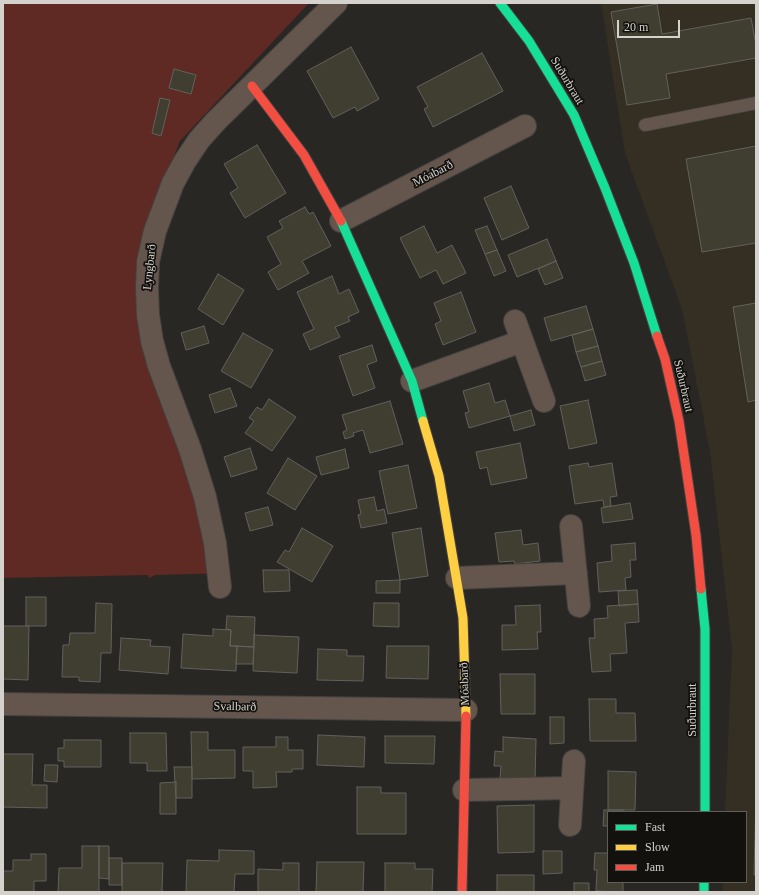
<!DOCTYPE html>
<meta charset="utf-8">
<style>
body{margin:0}
#map{position:relative;width:759px;height:895px;overflow:hidden;background:#292724;font-family:Georgia,serif}
canvas{display:block}
.frame{position:absolute;inset:0;border:4px solid #d5d2cd;pointer-events:none}
.legend{position:absolute;left:607px;top:811px;width:140px;height:72px;box-sizing:border-box;background:#13110e;border:1px solid #615e5a;margin:0;padding:5px 7px;list-style:none;font-size:12px;color:#d5d2cd}
.legend li{display:flex;align-items:center;gap:8px;height:20px}
.legend b{width:20px;border:1px solid #615e5a}
.scale{position:absolute;left:617px;top:20px;width:63px;height:18px;box-sizing:border-box;border:2px solid #d5d2cd;border-top:0;padding-left:5px;font-size:12px;line-height:14px;white-space:nowrap;color:#d5d2cd;-webkit-text-stroke:3px #13110e;paint-order:stroke}
</style>
<div id="map">
<canvas width="759" height="895"></canvas>
<div class="frame"></div>
<ul class="legend">
<li><b style="height:5px;background:#16e098"></b>Fast</li>
<li><b style="height:5px;background:#ffcf43"></b>Slow</li>
<li><b style="height:5px;background:#f24e42"></b>Jam</li>
</ul>
<div class="scale">20 m</div>
</div>
<script>
const ctx = document.querySelector('canvas').getContext('2d');
ctx.lineJoin = 'round';
function paint(path, color) { ctx.fillStyle = color; ctx.fill(path, 'evenodd'); }
const toPath = rows => new Path2D(rows.map(r => 'M' + r).join(''));
function trace(path, color, width, dash) { ctx.strokeStyle = color; ctx.lineWidth = width; ctx.lineCap = dash ? 'butt' : 'round'; ctx.setLineDash(dash || []); ctx.stroke(path); }
function drawText(font, color, halo, rows, align = 'center') {
  ctx.font = font + ' Georgia,serif'; ctx.lineWidth = 3.5; ctx.setLineDash([]); ctx.textBaseline = 'middle'; ctx.strokeStyle = halo; ctx.fillStyle = color; for (const [text, x, y, turn = 0] of rows) {
    ctx.save(); ctx.translate(x, y); ctx.rotate((+turn || 0) * Math.PI / 180); ctx.textAlign = isNaN(turn) ? turn : align; if (halo) ctx.strokeText(text, 0, 0); ctx.fillText(text, 0, 0); ctx.restore();
  }
}
const built = toPath([
 [601,3,756,3,756,892,723,892,723,882,746,882,746,812,725,812,732,650,710,451,682,309,625,153]
]);
const green = toPath([
 [3,3,309,3,180,141,150,215,144,337,209,492,231,573,155,575,149,578,148,575,3,578]
]);
const building = toPath([
 [657,4,662,34,751,18,756,45,756,58,666,74,670,98,627,105,611,12,657,4],
 [351,47,379,99,357,111,355,107,333,118,307,71,351,47],
 [482,53,503,91,433,127,424,109,428,107,417,87,482,53],
 [174,69,196,75,191,94,169,88,174,69],
 [160,98,170,100,161,136,152,133,160,98],
 [257,145,286,193,245,218,230,193,238,188,224,164,257,145],
 [756,146,756,243,702,252,686,159,756,146],
 [511,186,529,228,502,240,484,198,511,186],
 [305,207,309,214,313,212,331,246,302,261,309,273,278,290,268,272,281,264,267,237,283,228,279,221,305,207],
 [424,226,437,253,452,245,466,273,443,284,436,270,420,278,400,238,424,226],
 [487,226,497,250,485,254,475,230,487,226],
 [547,239,556,261,517,277,508,255,547,239],
 [497,250,506,271,494,276,485,254,497,250],
 [556,261,563,278,545,285,538,269,556,261],
 [218,274,244,290,223,325,198,309,218,274],
 [332,276,339,294,349,289,359,312,348,317,350,321,335,327,340,337,310,350,303,334,314,329,297,292,332,276],
 [461,292,476,332,443,345,435,324,441,321,434,303,461,292],
 [756,303,756,400,748,402,733,307,756,303],
 [586,306,593,329,551,341,544,318,586,306],
 [204,326,209,343,186,350,181,333,204,326],
 [593,329,598,346,576,352,572,335,593,329],
 [243,333,273,350,251,388,221,371,243,333],
 [372,345,377,361,367,365,375,388,353,396,339,356,372,345],
 [598,346,602,361,581,367,576,352,598,346],
 [602,361,606,375,585,381,581,367,602,361],
 [489,383,495,403,505,400,510,416,469,428,465,413,469,412,463,391,489,383],
 [230,388,237,406,215,413,209,395,230,388],
 [269,399,296,417,272,451,245,433,254,421,249,418,257,407,262,410,269,399],
 [588,400,597,443,569,449,560,406,588,400],
 [390,401,403,444,370,453,363,430,353,433,354,436,345,439,343,432,347,430,342,415,390,401],
 [531,410,535,425,514,431,510,416,531,410],
 [520,443,527,478,491,485,487,467,480,469,476,452,520,443],
 [250,448,257,469,231,477,224,457,250,448],
 [345,449,349,468,321,475,316,457,345,449],
 [288,458,317,476,295,510,267,493,288,458],
 [588,463,589,467,612,463,617,496,610,497,611,506,604,507,603,500,575,504,569,466,588,463],
 [408,465,417,508,388,514,379,471,408,465],
 [374,497,377,511,384,509,387,523,361,528,358,515,361,514,358,500,374,497],
 [630,503,633,519,603,523,601,508,630,503],
 [268,507,273,525,250,531,245,513,268,507],
 [302,528,333,546,312,582,277,562,285,550,289,552,302,528],
 [421,528,428,576,400,580,392,533,421,528],
 [521,530,523,545,538,543,540,561,515,564,514,561,499,562,495,533,521,530],
 [635,543,636,560,630,560,631,577,625,578,626,590,599,592,597,563,612,561,611,545,635,543],
 [263,570,289,570,290,591,264,592,263,570],
 [400,580,400,593,376,593,376,581,400,580],
 [637,590,638,604,619,606,618,591,637,590],
 [26,597,46,597,46,626,26,626,26,597],
 [96,603,112,604,111,653,101,653,100,682,79,681,79,677,62,677,63,645,69,645,70,633,95,633,96,603],
 [374,603,399,603,399,627,373,626,374,603],
 [638,604,639,622,625,623,627,653,610,654,611,671,592,672,589,638,595,638,594,619,608,618,607,606,638,604],
 [540,605,541,632,537,632,538,649,502,650,502,625,516,625,515,606,540,605],
 [227,616,255,617,254,647,230,646,231,630,226,629,227,616],
 [3,626,29,626,28,680,3,679,3,626],
 [213,629,231,630,230,646,237,646,236,671,181,668,183,634,213,636,213,629],
 [254,635,299,637,297,673,253,671,254,635],
 [121,638,151,640,150,646,170,647,168,674,119,670,121,638],
 [237,646,254,647,253,664,236,664,237,646],
 [387,646,429,646,428,679,386,678,387,646],
 [318,649,347,650,347,656,364,656,363,681,317,680,318,649],
 [500,674,535,674,535,714,501,714,500,674],
 [589,699,616,699,616,713,635,713,636,741,590,741,589,699],
 [550,717,564,717,564,743,550,744,550,717],
 [191,732,208,732,208,750,235,750,235,778,192,779,191,732],
 [130,733,166,733,167,771,147,771,147,763,130,763,130,733],
 [318,735,365,737,364,767,317,765,318,735],
 [385,736,435,736,434,764,385,763,385,736],
 [276,737,288,737,288,750,303,750,303,769,292,769,292,772,276,772,277,787,253,788,253,771,243,771,243,747,276,747,276,737],
 [503,737,536,739,535,780,500,779,501,766,494,766,495,751,503,752,503,737],
 [64,740,101,740,101,767,64,767,64,761,58,761,58,748,64,748,64,740],
 [3,754,33,754,32,785,47,785,47,808,3,807,3,754],
 [45,765,58,765,57,782,44,781,45,765],
 [174,767,192,767,192,798,176,798,174,767],
 [608,771,636,772,635,810,608,810,608,771],
 [176,782,176,814,160,814,160,783,176,782],
 [357,787,381,787,381,793,406,793,406,834,357,834,357,787],
 [756,801,756,875,754,875,756,801],
 [534,805,534,852,498,853,497,806,534,805],
 [604,810,624,810,624,812,608,812,608,826,603,826,604,810],
 [82,846,99,846,99,892,58,892,59,868,82,868,82,846],
 [99,846,109,846,109,879,99,878,99,846],
 [219,850,254,851,254,874,235,874,234,892,186,892,187,860,219,861,219,850],
 [543,851,562,851,562,873,543,874,543,851],
 [595,853,608,853,608,882,623,882,623,892,596,891,597,870,594,870,595,853],
 [31,854,46,854,46,881,34,881,34,892,3,892,3,871,13,871,13,860,31,860,31,854],
 [109,858,122,858,122,885,109,885,109,858],
 [317,862,364,862,363,892,316,892,317,862],
 [122,863,163,863,162,892,122,892,122,863],
 [283,863,299,863,299,892,258,892,258,869,283,870,283,863],
 [385,863,415,863,415,869,433,869,432,892,385,892,385,863],
 [497,875,534,875,534,892,497,892,497,875],
 [574,883,589,883,589,892,574,892,574,883]
]);
const lane = toPath([
 [645,125,756,103]
]);
const street = toPath([
 [341,221,525,126],
 [515,321,544,401],
 [412,381,522,341],
 [571,526,579,606],
 [457,578,576,573],
 [220,587,215,543,205,497,190,449,159,366,152,341,148,315,147,288,148,262,155,231,173,183,185,161,199,140,216,121,336,3],
 [3,704,466,710],
 [464,790,572,788],
 [570,825,574,761]
]);
const fast = toPath([
 [500,3,529,41,574,115,605,188,634,263,657,336],
 [341,221,412,381,423,421],
 [701,589,705,629,705,812],
 [704,882,704,892]
]);
const slow = toPath([
 [423,421,439,476,463,618,466,716]
]);
const jam = toPath([
 [252,86,304,155,341,221],
 [657,336,665,359,679,421,696,535,701,589],
 [462,892,466,716]
]);
const streetNames = [
 ["Suðurbraut",567,81,59],
 ["Móabarð",433,174,-27],
 ["Lyngbarð",150,267,-84],
 ["Suðurbraut",683,386,77],
 ["Móabarð",465,684,-92],
 ["Svalbarð",235,707,1],
 ["Suðurbraut",693,710,-90]
];
paint(built, '#352e22');
paint(green, '#5f2924');
paint(building, '#403e30');
trace(building, '#61615d', 1);
trace(lane, '#444240', 14);
trace(street, '#444240', 24);
trace(fast, '#444240', 11);
trace(slow, '#444240', 11);
trace(jam, '#444240', 11);
trace(lane, '#64564d', 12);
trace(street, '#64564d', 22);
trace(fast, '#16e098', 9);
trace(slow, '#ffcf43', 9);
trace(jam, '#f24e42', 9);
drawText('12px', '#d5d2cd', '#13110e', streetNames);
</script>
